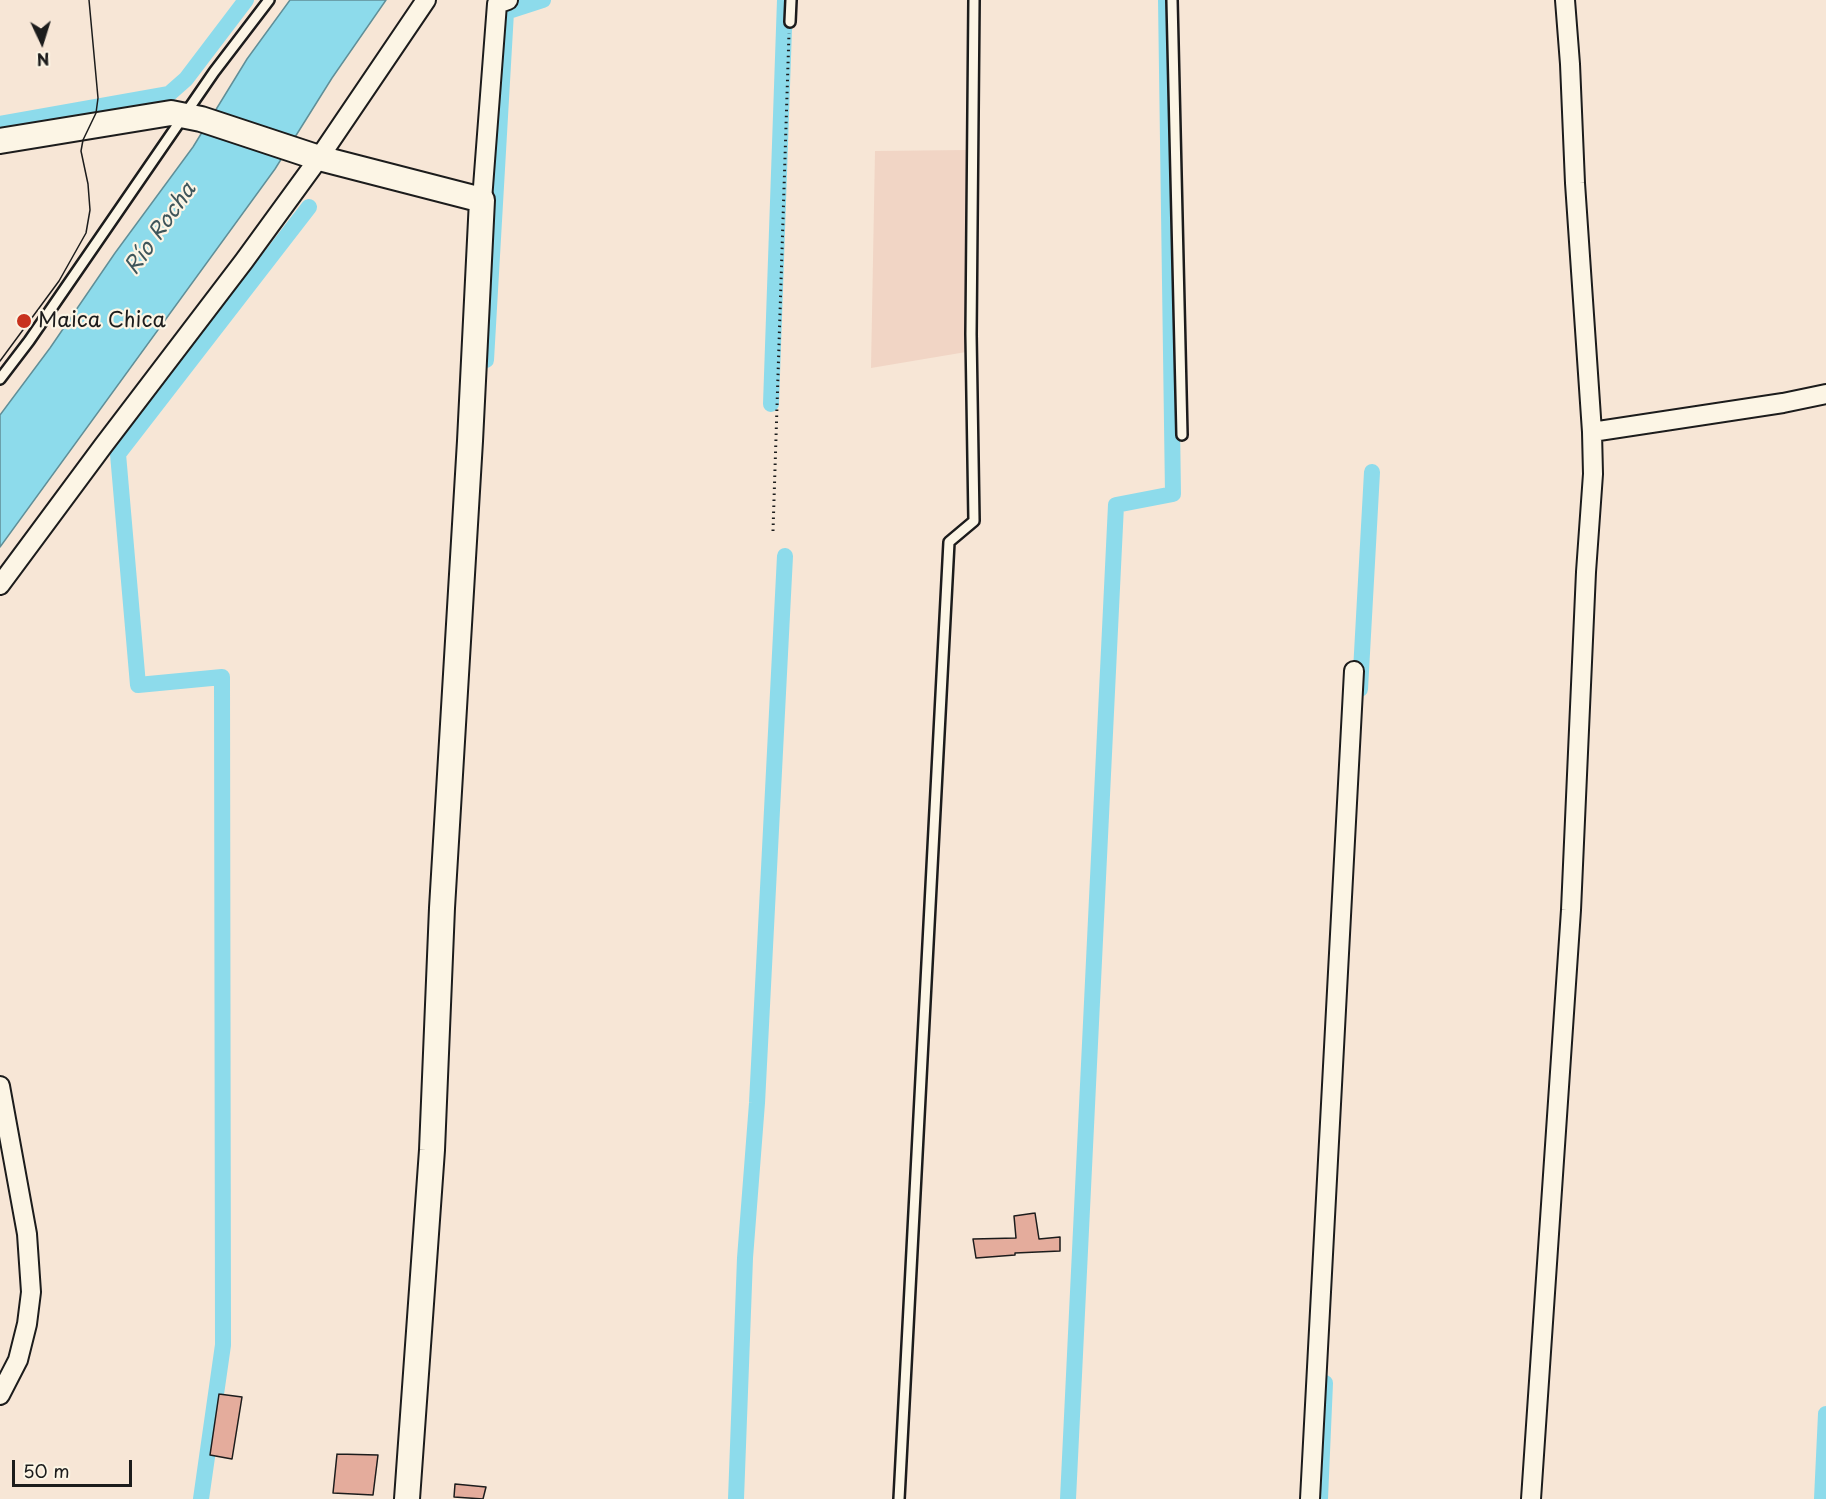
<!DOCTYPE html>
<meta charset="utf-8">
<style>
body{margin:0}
#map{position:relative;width:1826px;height:1499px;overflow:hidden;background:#f7e6d6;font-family:"Playpen Sans",sans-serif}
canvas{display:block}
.north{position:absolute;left:12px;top:12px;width:60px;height:60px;-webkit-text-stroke:4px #fcf5e5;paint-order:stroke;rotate:176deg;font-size:16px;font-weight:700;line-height:24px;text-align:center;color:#1c1c1c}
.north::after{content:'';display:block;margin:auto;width:21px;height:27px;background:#1c1c1c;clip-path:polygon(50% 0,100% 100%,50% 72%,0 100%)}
.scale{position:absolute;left:12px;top:1460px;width:120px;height:27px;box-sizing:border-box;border:3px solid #1c1c1c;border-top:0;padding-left:8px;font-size:18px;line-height:21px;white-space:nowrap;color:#1c1c1c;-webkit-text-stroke:4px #fcf5e5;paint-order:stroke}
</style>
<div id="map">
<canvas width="1826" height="1499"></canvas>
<div class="north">N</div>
<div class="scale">50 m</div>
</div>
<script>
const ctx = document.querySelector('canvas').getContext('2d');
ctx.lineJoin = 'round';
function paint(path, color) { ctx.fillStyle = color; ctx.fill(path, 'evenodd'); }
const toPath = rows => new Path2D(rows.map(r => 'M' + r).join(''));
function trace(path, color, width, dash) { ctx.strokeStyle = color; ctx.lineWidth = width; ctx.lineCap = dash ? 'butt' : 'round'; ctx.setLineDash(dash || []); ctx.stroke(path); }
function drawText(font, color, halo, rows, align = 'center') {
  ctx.font = font + ' "Playpen Sans",sans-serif'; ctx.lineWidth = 4.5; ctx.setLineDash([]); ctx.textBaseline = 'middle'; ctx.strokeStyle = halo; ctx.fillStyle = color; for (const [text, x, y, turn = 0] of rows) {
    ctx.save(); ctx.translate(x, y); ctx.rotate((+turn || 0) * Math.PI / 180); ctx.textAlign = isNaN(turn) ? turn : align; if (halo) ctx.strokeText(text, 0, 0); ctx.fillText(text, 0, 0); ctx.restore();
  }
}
const built = toPath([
 [966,150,966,352,871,368,875,151]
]);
const water = toPath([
 [290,0,386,0,332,78,275,169,0,547,0,415,50,348,115,253,193,147,247,59,290,0]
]);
const canal = toPath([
 [0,124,169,94,186,79,246,0],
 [486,360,506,12,543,0],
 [771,404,785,0],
 [1360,689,1372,472],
 [201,1499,223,1345,222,677,138,685,118,454,309,207],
 [736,1499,745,1258,757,1103,785,556],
 [1068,1499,1116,505,1173,494,1166,0],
 [1320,1499,1325,1383],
 [1822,1499,1826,1414]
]);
const building = toPath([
 [1035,1213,1039,1239,1060,1237,1060,1251,1015,1253,1015,1255,976,1258,973,1239,1016,1238,1014,1216,1035,1213],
 [219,1394,242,1397,232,1459,210,1455,219,1394],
 [337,1454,378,1455,373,1495,333,1493,337,1454],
 [455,1484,486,1487,483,1499,454,1497,455,1484]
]);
const path = toPath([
 [773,531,789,33]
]);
const lane = toPath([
 [1172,0,1182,435],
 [790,22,791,0],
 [0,379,29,341,214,72,269,0],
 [899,1499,949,542,974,521,971,334,974,0]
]);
const street = toPath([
 [482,200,497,4,508,0],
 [1592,432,1783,403,1826,394],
 [0,585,103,446,244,261,319,158,426,0],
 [0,1086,27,1234,31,1292,27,1324,18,1360,0,1395],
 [1310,1499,1354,671],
 [1531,1499,1571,910,1586,572,1593,474,1592,432,1575,183,1570,64,1565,0]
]);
const secondary = toPath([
 [0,141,171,113,201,119,319,158,482,200,470,441,442,908,432,1150,407,1499]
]);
const tram = toPath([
 [0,361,59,281,86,233,90,210,88,184,81,151,83,140,96,113,98,98,89,0]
]);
const markers = [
 [24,321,8,"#c8321e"]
];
const poiNames = [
 ["Maica Chica",38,321]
];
const waterNames = [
 ["Río Rocha",161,229,-55]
];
paint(built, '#f1d5c5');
paint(water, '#8ddbeb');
trace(water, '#608f98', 1.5);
trace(canal, '#8ddbeb', 16);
paint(building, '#e4ac9c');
trace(building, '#1c1c1c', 1.5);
trace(lane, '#1c1c1c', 14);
trace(street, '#1c1c1c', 22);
trace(secondary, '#1c1c1c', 28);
trace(path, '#1c1c1c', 3, [1.5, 4.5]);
trace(lane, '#fcf5e5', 9);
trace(street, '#fcf5e5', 18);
trace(secondary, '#fcf5e5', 24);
trace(tram, '#1c1c1c', 1.5);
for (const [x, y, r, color] of markers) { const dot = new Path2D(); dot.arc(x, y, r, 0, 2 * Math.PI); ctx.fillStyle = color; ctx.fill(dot); trace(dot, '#fcf5e5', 2); }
drawText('21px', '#1c1c1c', '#fcf5e5', poiNames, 'left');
drawText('italic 22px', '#3e555a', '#fcf5e5', waterNames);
</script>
